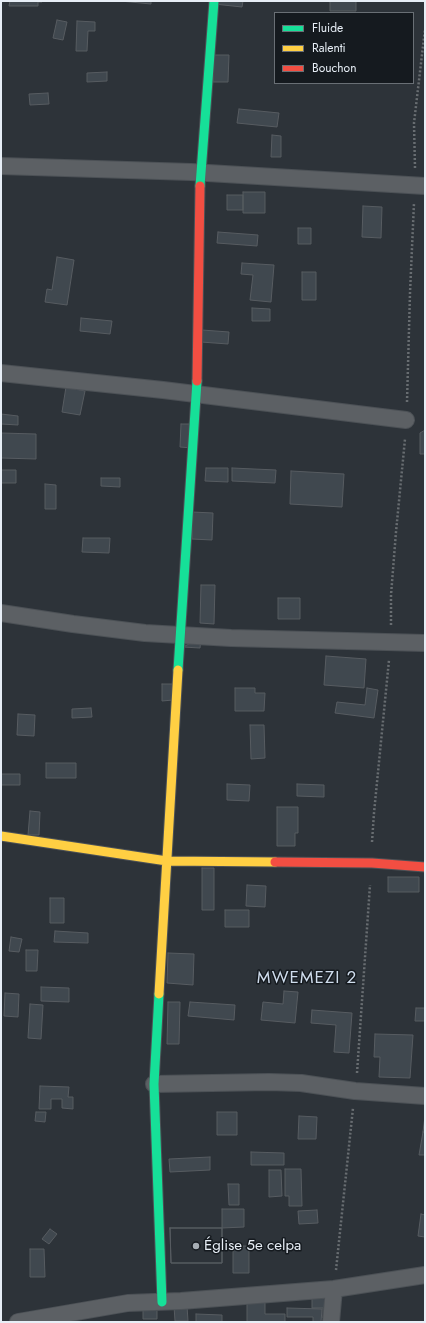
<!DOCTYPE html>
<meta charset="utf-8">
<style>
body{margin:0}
#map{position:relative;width:426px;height:1323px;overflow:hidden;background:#2d3339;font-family:Jost,sans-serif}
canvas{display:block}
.frame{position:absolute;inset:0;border:2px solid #e7eef6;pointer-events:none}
.legend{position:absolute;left:274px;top:12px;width:140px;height:72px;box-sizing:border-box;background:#151a1f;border:1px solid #696f75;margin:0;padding:5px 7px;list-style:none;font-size:12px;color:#e7eef6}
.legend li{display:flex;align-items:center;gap:8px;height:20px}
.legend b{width:20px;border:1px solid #696f75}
</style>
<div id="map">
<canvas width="426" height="1323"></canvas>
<div class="frame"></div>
<ul class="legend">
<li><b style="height:5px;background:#16e098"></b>Fluide</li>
<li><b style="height:5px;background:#ffcf43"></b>Ralenti</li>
<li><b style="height:5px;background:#f24e42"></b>Bouchon</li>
</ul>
</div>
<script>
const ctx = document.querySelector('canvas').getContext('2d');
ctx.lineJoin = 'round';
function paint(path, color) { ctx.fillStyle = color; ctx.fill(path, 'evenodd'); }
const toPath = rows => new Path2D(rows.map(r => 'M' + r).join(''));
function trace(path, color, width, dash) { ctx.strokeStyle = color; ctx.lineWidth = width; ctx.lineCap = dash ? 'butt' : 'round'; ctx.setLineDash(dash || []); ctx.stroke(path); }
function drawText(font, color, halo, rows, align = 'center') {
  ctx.font = font + ' Jost,sans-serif'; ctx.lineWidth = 3; ctx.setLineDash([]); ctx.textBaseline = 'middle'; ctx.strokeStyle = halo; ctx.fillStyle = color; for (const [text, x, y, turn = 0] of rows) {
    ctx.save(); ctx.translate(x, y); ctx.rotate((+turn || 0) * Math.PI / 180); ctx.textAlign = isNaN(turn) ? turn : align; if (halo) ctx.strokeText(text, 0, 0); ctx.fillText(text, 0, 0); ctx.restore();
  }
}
const building = toPath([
 [10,1,42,1,42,2,38,2,38,6,9,6,10,1],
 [120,1,151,1,151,4,120,1],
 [215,1,243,1,242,7,214,4,215,1],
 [330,1,356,1,356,11,330,11,330,1],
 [57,20,67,22,63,40,53,38,57,20],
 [77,21,95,22,95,31,88,31,87,51,76,51,77,21],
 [213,55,229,55,228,82,213,82,213,55],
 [107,72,107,81,87,82,87,73,107,72],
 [48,93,49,104,30,105,29,94,48,93],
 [239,109,279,113,277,127,237,123,239,109],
 [272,135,281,136,281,157,271,157,272,135],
 [243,192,265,192,265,213,243,213,243,192],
 [227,195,243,195,243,210,227,210,227,195],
 [363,206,382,207,381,238,362,237,363,206],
 [298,228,311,228,311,244,298,244,298,228],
 [218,232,258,235,257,246,217,243,218,232],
 [57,257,74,260,67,305,45,302,47,289,52,290,57,257],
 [242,263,274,265,271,302,250,300,253,275,241,274,242,263],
 [302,272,316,272,316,300,302,300,302,272],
 [252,308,270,309,270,321,252,321,252,308],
 [81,318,112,321,110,334,80,331,81,318],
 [202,330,229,332,228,344,201,342,202,330],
 [66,387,85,391,80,415,62,412,66,387],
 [1,414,18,416,18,425,1,424,1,414],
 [181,424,193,424,192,448,180,447,181,424],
 [425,430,425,454,420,454,420,433,425,430],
 [1,433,36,434,36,459,1,458,1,433],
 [206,468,228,468,228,482,205,481,206,468],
 [232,468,276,470,275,483,232,481,232,468],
 [1,470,16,470,16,483,1,483,1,470],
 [291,471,344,474,342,507,290,504,291,471],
 [101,478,120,478,120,487,101,486,101,478],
 [45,484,56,485,56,509,45,509,45,484],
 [192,512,213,513,212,540,192,539,192,512],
 [83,538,110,538,109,553,82,552,83,538],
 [201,585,215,585,214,624,200,623,201,585],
 [278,598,300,598,300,619,278,619,278,598],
 [201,638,200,648,183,647,201,638],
 [326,656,366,659,364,688,324,685,326,656],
 [162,684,173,684,173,700,162,701,162,684],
 [235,688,255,688,255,693,265,693,264,711,235,711,235,688],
 [367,688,378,690,374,718,335,713,337,702,365,705,367,688],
 [91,708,92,717,72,718,72,709,91,708],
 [18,714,35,715,34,736,17,735,18,714],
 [250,725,264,725,265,758,251,759,250,725],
 [46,763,76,763,76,778,46,778,46,763],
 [1,774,20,774,20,785,1,785,1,774],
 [227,784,250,785,249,801,227,800,227,784],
 [297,784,324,785,324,797,297,796,297,784],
 [277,807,298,807,298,833,295,833,295,846,277,846,277,807],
 [30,811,40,812,39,835,28,835,30,811],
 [202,868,214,868,214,910,202,910,202,868],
 [388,877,419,877,419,892,388,892,388,877],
 [247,885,266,886,265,907,246,906,247,885],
 [50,898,64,898,64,923,50,923,50,898],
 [225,910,249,910,249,927,225,927,225,910],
 [55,931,88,933,88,943,54,942,55,931],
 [11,937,22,939,19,952,9,951,11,937],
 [26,950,38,950,37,971,26,971,26,950],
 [168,953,194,954,193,985,167,983,168,953],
 [41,987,69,988,69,1002,41,1001,41,987],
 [284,991,298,992,295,1023,261,1020,263,1002,283,1004,284,991],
 [5,993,19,994,18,1017,4,1016,5,993],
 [168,1002,180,1002,179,1044,167,1044,168,1002],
 [190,1002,235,1005,234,1020,188,1016,190,1002],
 [30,1004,43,1005,41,1039,28,1038,30,1004],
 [416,1008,425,1008,425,1021,415,1021,416,1008],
 [312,1010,352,1013,349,1053,334,1052,336,1025,311,1023,312,1010],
 [375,1034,413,1035,410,1078,379,1077,380,1057,374,1057,375,1034],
 [40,1086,69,1087,68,1097,73,1097,73,1109,62,1108,62,1099,51,1099,51,1109,39,1109,40,1086],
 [36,1112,46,1112,45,1122,35,1121,36,1112],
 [217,1112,237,1112,237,1135,217,1135,217,1112],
 [299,1116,317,1117,316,1139,298,1139,299,1116],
 [425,1116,425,1132,423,1132,425,1116],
 [423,1132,425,1132,425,1155,419,1155,423,1132],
 [251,1152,284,1153,284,1165,251,1165,251,1152],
 [210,1157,210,1170,170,1172,169,1159,210,1157],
 [285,1169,301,1169,302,1206,289,1206,289,1196,285,1196,285,1169],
 [269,1170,281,1170,282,1196,269,1197,269,1170],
 [228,1184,239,1184,239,1205,229,1205,228,1184],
 [222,1209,244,1209,244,1227,222,1228,222,1209],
 [317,1210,318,1223,299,1224,298,1211,317,1210],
 [421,1214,425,1215,425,1237,418,1236,421,1214],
 [170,1228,222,1228,222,1263,171,1263,170,1228],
 [170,1228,222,1228,222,1263,171,1263,170,1228],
 [50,1229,57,1234,49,1244,42,1239,50,1229],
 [233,1246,249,1246,249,1273,233,1273,233,1246],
 [30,1249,44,1249,45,1277,30,1277,30,1249],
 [327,1295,323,1318,323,1308,312,1308,312,1299,298,1299,327,1295],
 [247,1301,265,1301,265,1314,285,1314,285,1322,247,1322,247,1301],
 [174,1306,187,1306,188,1321,175,1321,174,1306],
 [143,1307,157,1307,157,1319,143,1319,143,1307],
 [287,1308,322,1309,321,1322,313,1322,313,1317,287,1317,287,1308],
 [196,1314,222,1315,222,1322,196,1322,196,1314]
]);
const path = toPath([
 [415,168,414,123,425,29],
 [407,402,410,293,414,203],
 [391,625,391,595,396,532,405,439],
 [372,842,374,813,389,660],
 [357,1073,370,885],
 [336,1270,353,1108]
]);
const street = toPath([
 [1,166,191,172,425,186],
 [1,373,163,390,406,420],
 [1,613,73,624,145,633,231,638,425,643],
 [154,1084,269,1082,301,1083,355,1091,425,1096],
 [18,1322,128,1303,181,1301,334,1289,425,1275],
 [331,1322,334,1289]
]);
const fast = toPath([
 [200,186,214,1],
 [178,670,197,381],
 [159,994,154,1084,162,1302]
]);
const slow = toPath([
 [1,836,167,861,275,862],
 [159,994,178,670]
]);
const jam = toPath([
 [197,381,200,186],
 [275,862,372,863,425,867]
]);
const markers = [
 [196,1246,4,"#a6adb4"]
];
const poiNames = [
 ["Église 5e celpa",204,1246]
];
const quarterNames = [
 ["MWEMEZI 2",307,979]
];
paint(building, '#40484f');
trace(building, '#575c61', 1);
trace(street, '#4c5156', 18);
trace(fast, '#4c5156', 11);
trace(slow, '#4c5156', 11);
trace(jam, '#4c5156', 11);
trace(path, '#686d71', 2.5, [2, 2]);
trace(street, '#5c6064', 16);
trace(fast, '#16e098', 9);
trace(slow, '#ffcf43', 9);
trace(jam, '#f24e42', 9);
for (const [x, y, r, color] of markers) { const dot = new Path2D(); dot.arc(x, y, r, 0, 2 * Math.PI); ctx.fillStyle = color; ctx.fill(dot); trace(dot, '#151a1f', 1.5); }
drawText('15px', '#e7eef6', '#151a1f', poiNames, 'left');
ctx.letterSpacing = '1px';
drawText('17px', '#cfdcec', '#151a1f', quarterNames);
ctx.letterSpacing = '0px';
</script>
